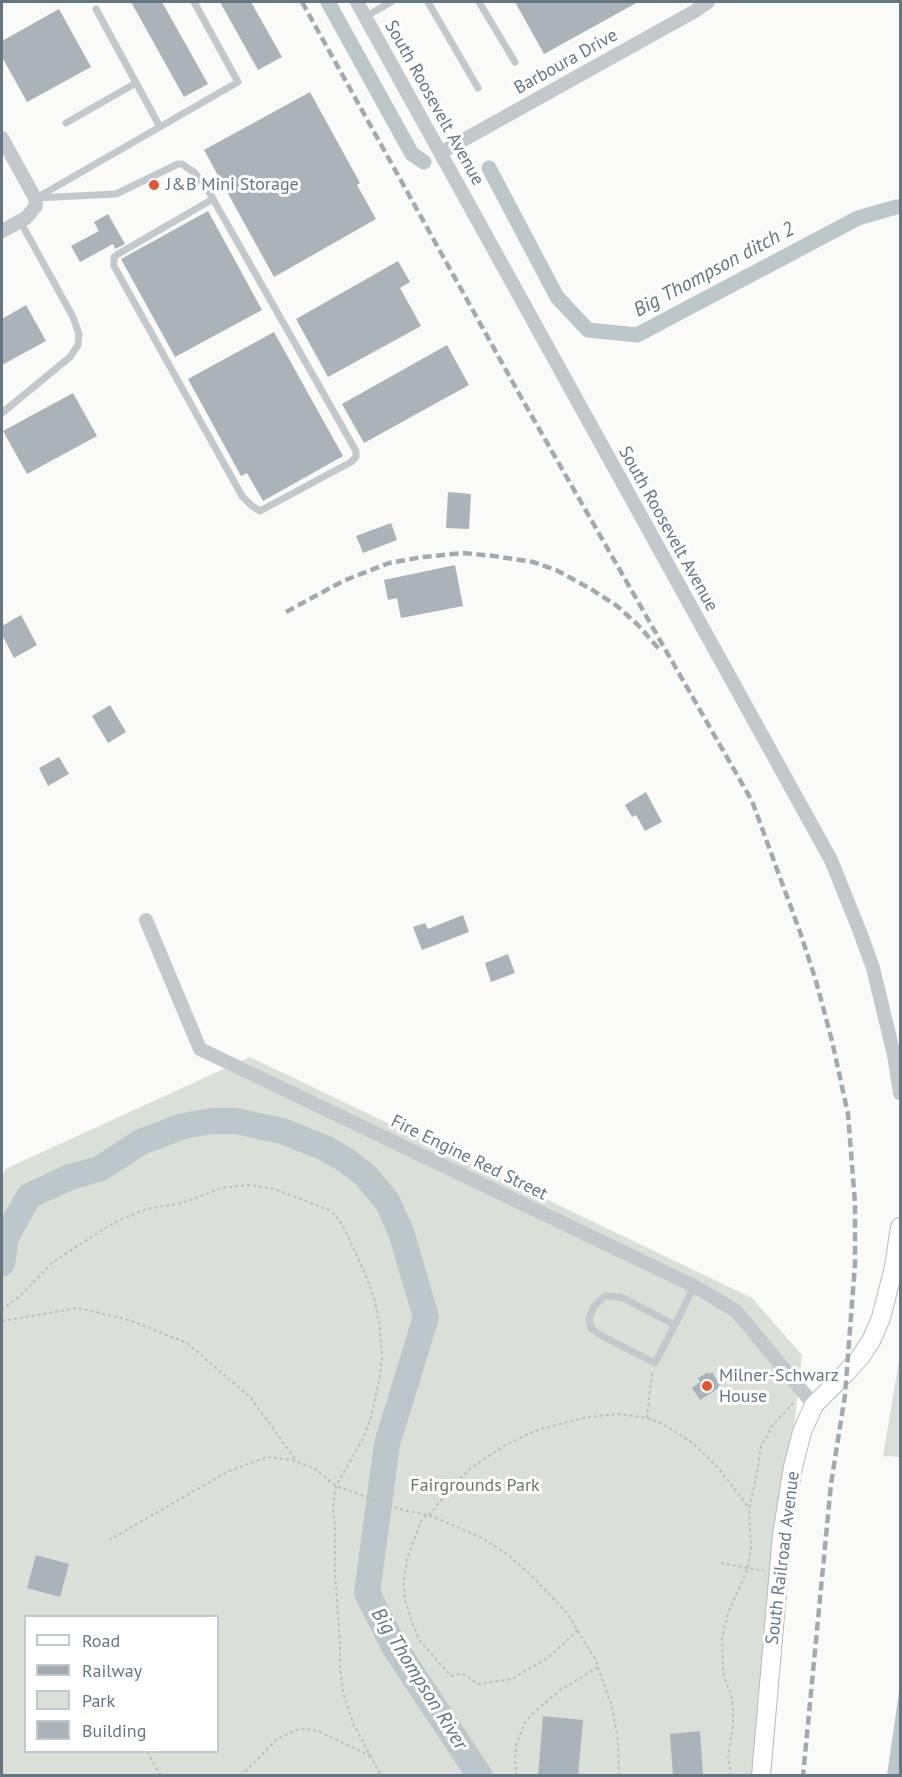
<!DOCTYPE html>
<style>
body{margin:0}
#map{position:relative;width:902px;height:1777px;overflow:hidden;background:#fafaf8;font-family:"PT Sans",sans-serif}
canvas{display:block}
.frame{position:absolute;inset:0;border:3px solid #657683;pointer-events:none}
.legend{position:absolute;left:24px;top:1615px;width:195px;height:138px;box-sizing:border-box;background:#fff;border:2px solid #c1c8cd;margin:0;padding:8px 10px;list-style:none;font-size:18px;color:#657683}
.legend li{display:flex;align-items:center;gap:12px;height:30px}
.legend b{width:30px;border:2px solid #c1c8cd}
</style>
<div id="map">
<canvas width="902" height="1777"></canvas>
<div class="frame"></div>
<ul class="legend">
<li><b style="height:8px;background:#fff"></b>Road</li>
<li><b style="height:8px;background:#a2aab0"></b>Railway</li>
<li><b style="height:16px;background:#dadfd7"></b>Park</li>
<li><b style="height:16px;background:#aab3b9"></b>Building</li>
</ul>
</div>
<script>
const ctx = document.querySelector('canvas').getContext('2d');
ctx.lineJoin = 'round';
function paint(path, color) { ctx.fillStyle = color; ctx.fill(path, 'evenodd'); }
const toPath = rows => new Path2D(rows.map(r => 'M' + r).join(''));
function trace(path, color, width, dash) { ctx.strokeStyle = color; ctx.lineWidth = width; ctx.lineCap = dash ? 'butt' : 'round'; ctx.setLineDash(dash || []); ctx.stroke(path); }
function drawText(font, color, halo, rows, align = 'center') {
  ctx.font = font + ' "PT Sans",sans-serif'; ctx.lineWidth = 6; ctx.setLineDash([]); ctx.textBaseline = 'middle'; ctx.strokeStyle = halo; ctx.fillStyle = color; for (const [text, x, y, turn = 0] of rows) {
    ctx.save(); ctx.translate(x, y); ctx.rotate((+turn || 0) * Math.PI / 180); ctx.textAlign = isNaN(turn) ? turn : align; if (halo) ctx.strokeText(text, 0, 0); ctx.fillText(text, 0, 0); ctx.restore();
  }
}
const green = toPath([
 [250,1057,752,1298,802,1355,756,1775,2,1776,2,1178,5,1169],
 [26,1616,218,1616,218,1752,26,1752],
 [900,1359,900,1457,883,1456,899,1360]
]);
const water = toPath([
 [900,1685,900,1775,887,1775]
]);
const canal = toPath([
 [328,2,412,154,424,162],
 [489,168,557,297,588,330,637,335,858,218,896,207,900,207]
]);
const river = toPath([
 [2,1263,6,1237,29,1196,70,1177,99,1169,141,1142,183,1126,211,1121,235,1121,282,1131,325,1148,347,1161,365,1175,387,1201,401,1232,426,1317,387,1444,367,1593,395,1648,480,1776]
]);
const building = toPath([
 [131,2,162,2,208,84,184,97],
 [220,2,251,2,282,57,258,70],
 [515,2,638,2,544,54],
 [59,9,91,67,27,102,2,57,2,41],
 [310,92,360,183,357,185,376,219,274,277,204,150],
 [208,211,262,310,175,357,121,259],
 [108,214,125,244,115,249,113,244,80,262,71,246,99,231,94,222],
 [398,261,410,282,400,288,421,326,328,377,296,319],
 [26,305,46,341,2,365,2,319],
 [274,332,343,456,263,501,247,473,241,476,188,379],
 [447,345,469,385,364,443,342,404],
 [73,393,97,436,27,474,3,431],
 [448,492,471,494,469,529,446,528],
 [391,523,397,540,363,553,356,536],
 [455,565,463,606,401,618,397,598,388,600,384,580],
 [21,615,37,645,14,658,2,635,2,626],
 [110,705,126,732,108,743,92,716],
 [59,757,69,774,48,786,39,768],
 [646,792,662,822,645,831,636,815,632,817,625,805],
 [463,915,469,932,422,950,413,927,425,923,428,929],
 [508,954,515,973,491,982,485,963],
 [708,1372,709,1374,712,1372,720,1385,718,1386,719,1388,700,1400,692,1388,700,1382,698,1378],
 [36,1555,69,1564,60,1597,27,1588],
 [543,1716,583,1720,578,1776,538,1776],
 [700,1731,703,1776,673,1776,670,1734]
]);
const path = toPath([
 [2,1310,21,1295,53,1262,115,1222,146,1209,182,1203,222,1188,249,1185,275,1189,329,1210,335,1215,343,1226,364,1271,374,1298,380,1327,382,1357,380,1377,371,1418,363,1438,336,1486,334,1498,333,1510,335,1525,335,1574,340,1641,340,1666,343,1692,353,1723,381,1776],
 [2,1321,78,1308,129,1320,187,1343,250,1397,296,1460],
 [647,1418,652,1373],
 [426,1515,421,1521,407,1559,404,1581,405,1600,412,1623,420,1641,451,1676,459,1674,467,1676,477,1684,512,1679,549,1657,578,1630],
 [429,1515,456,1482,471,1468,507,1444,535,1431,559,1424,588,1417,620,1414,647,1418,661,1423,693,1443,720,1470,749,1508],
 [109,1540,229,1471,267,1457,292,1460,314,1468,336,1486,403,1510,428,1515,446,1522,484,1539,508,1555,531,1575,567,1613,595,1659,612,1707,618,1741,619,1776],
 [721,1563,764,1571],
 [147,1752,161,1776],
 [241,1776,276,1740,295,1730,305,1729,318,1731,371,1756],
 [516,1776,515,1759,516,1745,525,1723,533,1713,559,1691,598,1667],
 [731,1776,728,1756,733,1726,733,1709,731,1693,726,1683,723,1669,722,1638,728,1613,748,1568,751,1548,749,1508,756,1479,761,1446,772,1426,793,1403]
]);
const lane = toPath([
 [428,2,478,88],
 [479,2,515,62],
 [96,9,160,127],
 [365,17,391,2],
 [66,123,136,83],
 [38,197,238,82,194,2],
 [35,198,116,194,178,164,182,164,195,173,209,192,213,199,356,451,356,457,351,462,260,511,252,506,242,496,114,266,114,257,118,254,213,199],
 [2,413,70,357,78,345,79,334,73,317,20,221],
 [675,1325,621,1297,605,1296,594,1306,589,1318,591,1328,602,1336,655,1363,675,1325,694,1286]
]);
const street = toPath([
 [357,2,831,860,860,932,873,968,894,1055,900,1093],
 [2,138,35,198,36,206,26,218,2,231],
 [440,153,695,11,708,2],
 [146,920,200,1049,694,1286,736,1311,814,1405]
]);
const secondary = toPath([
 [761,1776,782,1535,793,1467,802,1432,814,1405,847,1372,861,1356,871,1341,881,1318,894,1267,900,1227]
]);
const rail = toPath([
 [302,2,522,399,752,801,800,932,816,981,832,1041,848,1114,855,1203,855,1264,845,1395,831,1484,803,1776],
 [286,612,343,581,389,563,423,557,463,553,494,556,533,562,556,570,591,589,617,606,638,625,659,649]
]);
const markers = [
 [154,185,6,"#e4572e"],
 [707,1386,6,"#e4572e"]
];
const streetNames = [
 ["Barboura Drive",566,62,-29],
 ["South Roosevelt Avenue",434,103,61],
 ["South Roosevelt Avenue",668,529,61],
 ["Fire Engine Red Street",469,1158,26],
 ["South Railroad Avenue",783,1558,-83]
];
const poiNames = [
 ["J&B Mini Storage",166,185],
 ["Milner-Schwarz",719,1376],
 ["House",719,1397]
];
const parkNames = [
 ["Fairgrounds Park",475,1486]
];
const waterNames = [
 ["Big Thompson ditch 2",714,270,-28],
 ["Big Thompson River",419,1679,58]
];
paint(green, '#dadfd7');
paint(water, '#bbc7cb');
trace(canal, '#bbc7cb', 15);
trace(river, '#bbc7cb', 26);
paint(building, '#aab3b9');
trace(secondary, '#b3babf', 20);
trace(path, '#bbbfc2', 2, [3, 3]);
trace(lane, '#c3c8cc', 7);
trace(street, '#c3c8cc', 14);
trace(secondary, '#fff', 18);
trace(rail, '#a2aab0', 4.5, [9, 4.5]);
for (const [x, y, r, color] of markers) { const dot = new Path2D(); dot.arc(x, y, r, 0, 2 * Math.PI); ctx.fillStyle = color; ctx.fill(dot); trace(dot, '#fff', 2); }
drawText('18px', '#657683', '#fff', streetNames);
drawText('18px', '#657683', '#fff', poiNames, 'left');
drawText('18px', '#687a64', '#fff', parkNames);
drawText('italic 20px', '#60757c', '#fff', waterNames);
</script>
